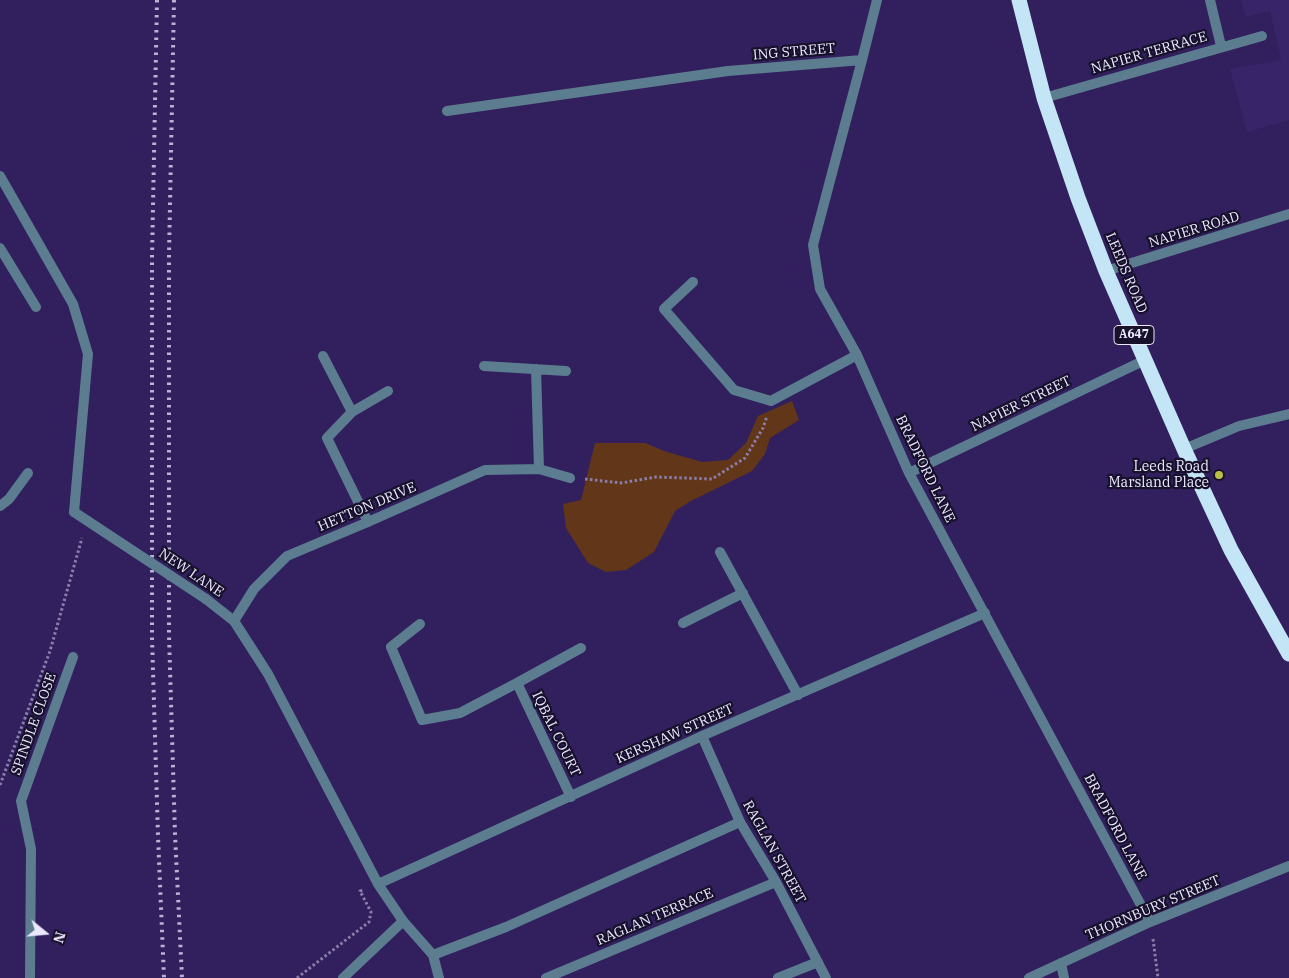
<!DOCTYPE html>
<style>
body{margin:0}
#map{position:relative;width:1289px;height:978px;overflow:hidden;background:#31205d;font-family:"IBM Plex Serif",serif}
canvas{display:block}
.north{position:absolute;left:20px;top:908px;width:50px;height:50px;-webkit-text-stroke:4px #17112c;paint-order:stroke;rotate:107deg;font-size:14px;font-weight:700;line-height:20px;text-align:center;color:#ebe8ff}
.north::after{content:'';display:block;margin:auto;width:18px;height:22px;background:#ebe8ff;clip-path:polygon(50% 0,100% 100%,50% 72%,0 100%)}
</style>
<div id="map">
<canvas width="1289" height="978"></canvas>
<div class="north">N</div>
</div>
<script>
const ctx = document.querySelector('canvas').getContext('2d');
ctx.lineJoin = 'round';
function paint(path, color) { ctx.fillStyle = color; ctx.fill(path, 'evenodd'); }
const toPath = rows => new Path2D(rows.map(r => 'M' + r).join(''));
function trace(path, color, width, dash) { ctx.strokeStyle = color; ctx.lineWidth = width; ctx.lineCap = dash ? 'butt' : 'round'; ctx.setLineDash(dash || []); ctx.stroke(path); }
function drawText(font, color, halo, rows, align = 'center') {
  ctx.font = font + ' "IBM Plex Serif",serif'; ctx.lineWidth = 4.5; ctx.setLineDash([]); ctx.textBaseline = 'middle'; ctx.strokeStyle = halo; ctx.fillStyle = color; for (const [text, x, y, turn = 0] of rows) {
    ctx.save(); ctx.translate(x, y); ctx.rotate((+turn || 0) * Math.PI / 180); ctx.textAlign = isNaN(turn) ? turn : align; if (halo) ctx.strokeText(text, 0, 0); ctx.fillText(text, 0, 0); ctx.restore();
  }
}
const built = toPath([
 [1241,0,1289,0,1289,120,1247,132,1230,69,1281,60,1270,11,1246,17]
]);
const green = toPath([
 [792,401,799,420,770,438,765,454,752,471,691,501,675,511,654,552,626,570,606,572,588,563,566,528,563,504,581,500,595,443,645,443,664,451,702,462,728,460,746,443,758,416]
]);
const path = toPath([
 [585,479,621,483,656,477,712,479,745,458,763,428,767,416],
 [0,785,50,651,82,538],
 [1153,939,1158,978],
 [297,978,369,922,371,912,360,891,364,890]
]);
const lane = toPath([
 [447,111,728,71],
 [403,921,433,955,439,978],
 [433,955,506,927,740,822]
]);
const street = toPath([
 [877,0,862,60,813,245,820,289,857,355,909,473,1150,922],
 [1210,0,1221,46],
 [728,71,862,60],
 [1044,98,1262,36],
 [0,176,73,304,88,354,74,512],
 [0,248,36,307],
 [1106,271,1289,214],
 [693,282,664,309,734,390,771,401,857,355],
 [323,356,352,412],
 [484,366,566,371],
 [536,369,539,469],
 [1184,449,1239,426,1289,414],
 [909,473,1145,360],
 [0,506,9,499,28,473],
 [368,522,327,438,352,412,388,391],
 [720,552,798,695],
 [206,599,234,621,268,674,378,884,403,921,343,978],
 [234,621,254,589,287,556,368,522,485,470,539,469,570,478],
 [683,623,743,593],
 [420,624,391,647,422,720,460,713,517,683,571,797],
 [517,683,581,648],
 [702,736,740,822,776,882,826,978],
 [378,884,702,736,985,613],
 [1061,963,1064,978],
 [30,978,31,849,21,801,73,657],
 [546,978,776,882],
 [778,978,818,962],
 [1029,978,1150,922,1289,866]
]);
const highway = toPath([
 [1019,0,1044,98,1078,198,1106,271,1184,449,1231,550,1289,654]
]);
const rail = toPath([
 [157,0,152,258,152,637,158,836,164,978],
 [174,0,169,256,169,635,175,834,182,978]
]);
const streetBridge = toPath([
 [74,512,206,599]
]);
const markers = [
 [1219,475,5,"#bac045"]
];
const shields = [
 [1134,335,40]
];
const shieldNames = [
 ["A647",1134,335]
];
const streetNames = [
 ["ING STREET",794,52,-5],
 ["NAPIER TERRACE",1149,53,-16],
 ["NAPIER ROAD",1194,230,-17],
 ["LEEDS ROAD",1126,273,67],
 ["NAPIER STREET",1021,404,-26],
 ["BRADFORD LANE",925,469,64],
 ["HETTON DRIVE",367,507,-23],
 ["NEW LANE",191,573,34],
 ["SPINDLE CLOSE",34,724,-70],
 ["IQBAL COURT",556,734,64],
 ["KERSHAW STREET",675,734,-24],
 ["BRADFORD LANE",1115,827,62],
 ["RAGLAN STREET",774,852,61],
 ["THORNBURY STREET",1153,908,-23],
 ["RAGLAN TERRACE",655,917,-23]
];
const poiNames = [
 ["Leeds Road",1209,467],
 ["Marsland Place",1209,483]
];
paint(built, '#372469');
paint(green, '#623618');
trace(path, '#897faa', 3, [2.5, 2.5]);
trace(lane, '#5c7d8f', 10);
trace(street, '#5c7d8f', 10);
trace(highway, '#c4e5f6', 15);
trace(rail, '#b8b2d3', 4, [2.5, 5]);
trace(streetBridge, '#5c7d8f', 10);
for (const [x, y, r, color] of markers) { const dot = new Path2D(); dot.arc(x, y, r, 0, 2 * Math.PI); ctx.fillStyle = color; ctx.fill(dot); trace(dot, '#17112c', 2); }
for (const [x, y, w] of shields) { const box = new Path2D(); box.roundRect(x - w / 2, y - 9.5, w, 19, 4); ctx.fillStyle = '#17112c'; ctx.fill(box); trace(box, '#ebe8ff', 1); }
drawText('bold 12px', '#ebe8ff', null, shieldNames);
drawText('14px', '#ebe8ff', '#17112c', streetNames);
drawText('14px', '#ebe8ff', '#17112c', poiNames, 'right');
</script>
